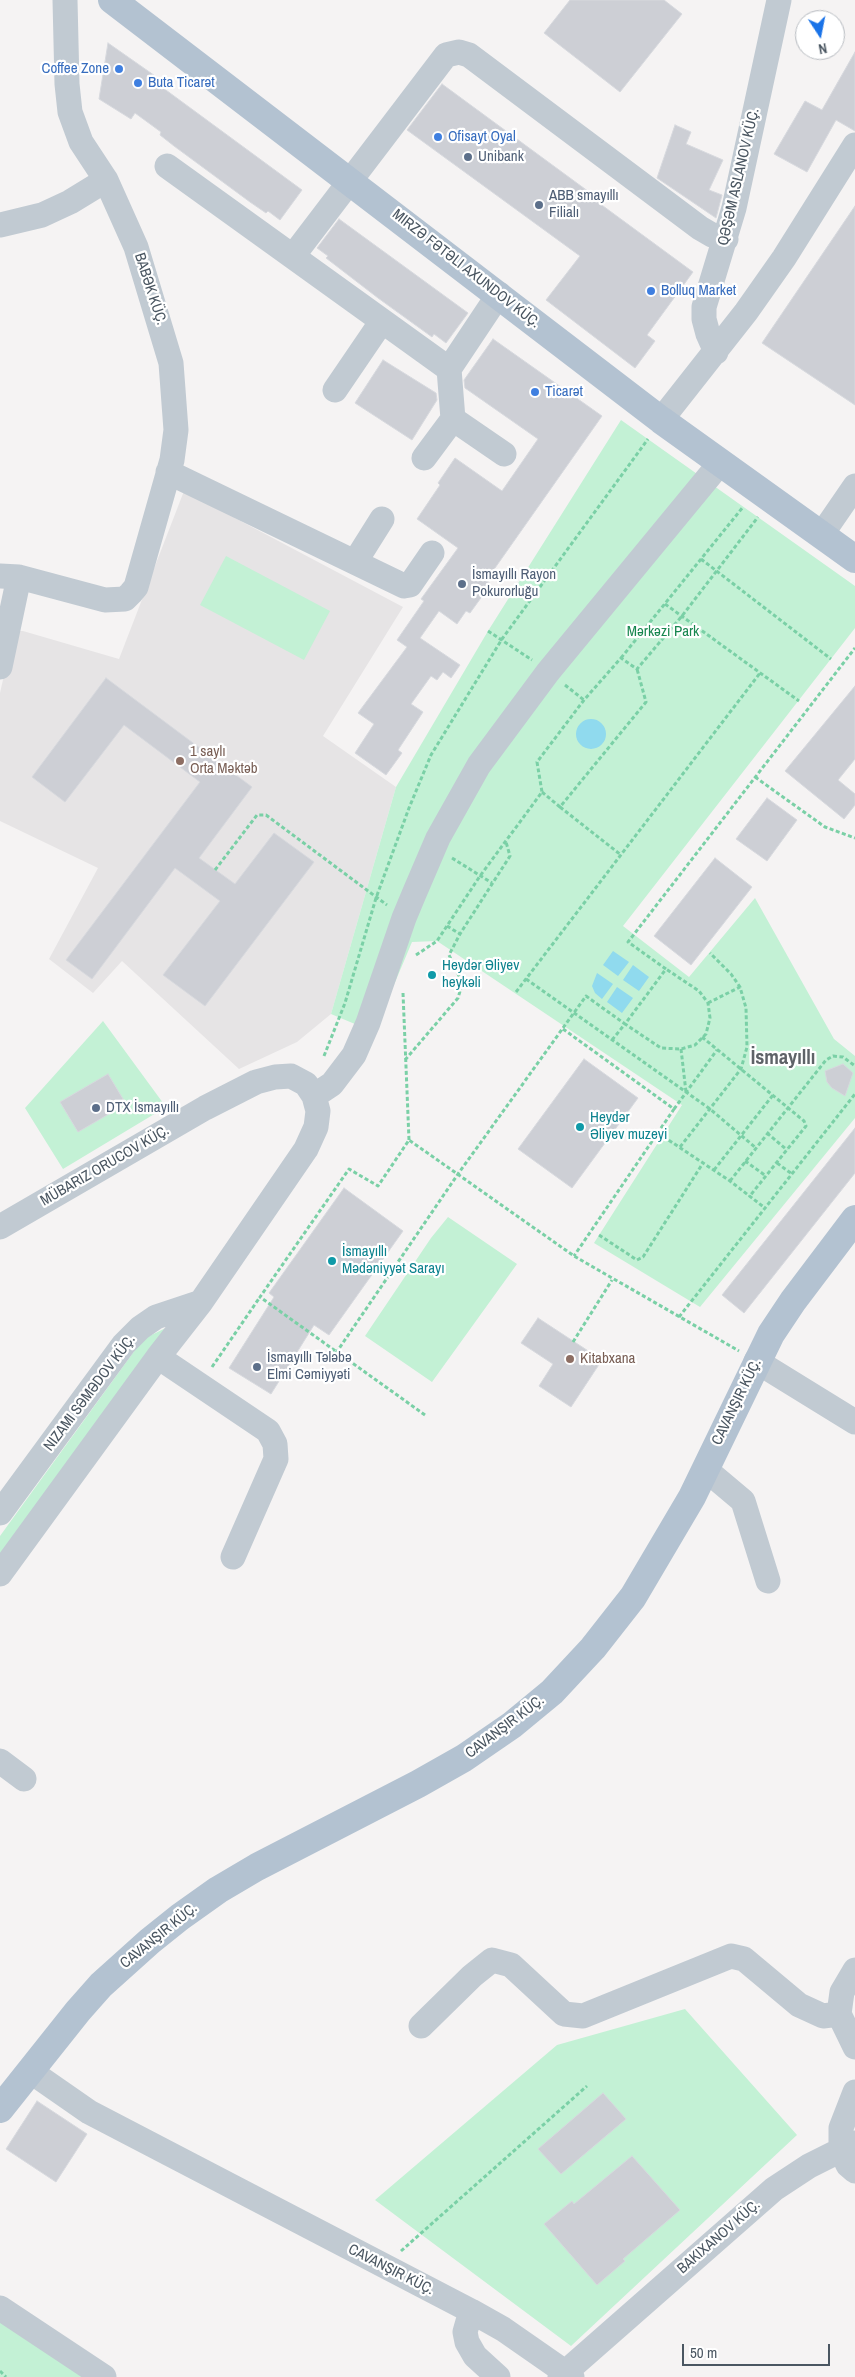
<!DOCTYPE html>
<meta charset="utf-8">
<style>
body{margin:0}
#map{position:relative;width:855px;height:2377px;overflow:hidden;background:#f5f3f3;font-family:"Archivo Narrow",sans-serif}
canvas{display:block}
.north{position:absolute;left:795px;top:10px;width:50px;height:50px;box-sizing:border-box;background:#fff;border:1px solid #b7bbc0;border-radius:50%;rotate:169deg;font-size:14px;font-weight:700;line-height:20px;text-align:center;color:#4a5661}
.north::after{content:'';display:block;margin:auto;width:18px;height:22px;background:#1a73e8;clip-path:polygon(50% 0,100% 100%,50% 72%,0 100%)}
.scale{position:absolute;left:682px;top:2344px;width:148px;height:22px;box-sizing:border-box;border:2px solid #4a5661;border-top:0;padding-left:6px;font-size:15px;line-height:18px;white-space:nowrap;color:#4a5661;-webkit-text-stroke:4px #fff;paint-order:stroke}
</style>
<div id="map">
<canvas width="855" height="2377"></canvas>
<div class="north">N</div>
<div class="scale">50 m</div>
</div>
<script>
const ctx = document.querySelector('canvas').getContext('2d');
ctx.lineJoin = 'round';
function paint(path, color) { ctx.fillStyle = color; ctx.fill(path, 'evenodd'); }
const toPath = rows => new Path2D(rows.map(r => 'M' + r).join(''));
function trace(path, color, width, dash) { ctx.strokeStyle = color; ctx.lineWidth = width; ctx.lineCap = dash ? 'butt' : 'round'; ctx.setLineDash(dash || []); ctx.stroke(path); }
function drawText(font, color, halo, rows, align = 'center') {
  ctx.font = font + ' "Archivo Narrow",sans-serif'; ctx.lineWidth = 4.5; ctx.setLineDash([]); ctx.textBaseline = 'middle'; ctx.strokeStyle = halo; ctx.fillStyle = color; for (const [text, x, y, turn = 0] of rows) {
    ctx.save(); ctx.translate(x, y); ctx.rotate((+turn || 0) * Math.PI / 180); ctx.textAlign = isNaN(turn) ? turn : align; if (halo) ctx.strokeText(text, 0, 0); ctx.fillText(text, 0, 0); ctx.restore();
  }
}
const education = toPath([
 [184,491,403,607,323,736,396,787,331,1014,297,1042,239,1069,122,961,93,993,49,959,98,868,0,821,0,693,14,631,23,631,119,659]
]);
const green = toPath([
 [621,420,855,586,855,628,623,926,689,977,755,898,834,1039,855,1056,855,1118,700,1307,594,1243,682,1105,437,941,412,942,374,1032,331,1014,396,787,488,631],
 [226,556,330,611,304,660,200,605],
 [103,1021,166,1107,63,1169,25,1108],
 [448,1217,517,1264,432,1382,365,1336,431,1238],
 [172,1325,0,1559,0,1536,143,1339],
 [685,2009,797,2135,571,2346,375,2200,557,2045],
 [0,2318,86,2377,0,2377]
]);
const water = toPath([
 '576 734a15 15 0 1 1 30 0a15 15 0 1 1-30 0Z',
 [613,951,629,962,618,976,603,965],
 [633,965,649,977,639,991,623,980],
 [597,973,613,984,602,999,595,993,592,986],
 [617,987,633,998,622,1013,607,1002]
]);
const building = toPath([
 [570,0,664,0,682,14,620,92,544,33,570,0],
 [108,43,158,78,155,82,302,190,280,220,268,211,266,213,250,202,174,146,160,135,161,132,135,113,131,119,99,99,108,43],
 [855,52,855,131,836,120,807,172,774,154,805,101,822,110,855,52],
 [442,84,600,200,599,203,693,272,647,335,655,341,635,368,546,300,580,256,407,130,442,84],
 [675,125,691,132,686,144,723,160,709,190,722,195,716,218,657,178,675,125],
 [855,206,855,405,762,343,855,206],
 [339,219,468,313,446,343,434,334,432,337,378,298,326,258,328,256,317,248,339,219],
 [493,339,602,416,495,568,487,581,491,584,470,613,466,611,457,624,439,611,420,638,460,665,451,678,443,672,437,680,431,676,411,704,423,712,398,750,402,753,386,775,355,753,374,724,358,713,407,647,397,640,424,601,421,599,458,548,417,519,440,485,438,483,455,458,502,491,538,439,465,388,464,380,493,339],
 [383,360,436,393,437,400,412,440,355,403,383,360],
 [106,678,252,787,199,858,235,884,274,833,314,862,205,1006,163,975,220,901,175,868,92,979,66,960,200,782,124,725,65,802,32,777,106,678],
 [855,686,855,759,838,780,855,794,855,805,844,819,785,771,855,686],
 [767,798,797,820,767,861,736,839,767,798],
 [715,858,752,887,691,965,654,936,715,858],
 [584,1059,638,1098,572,1188,518,1149,584,1059],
 [843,1064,853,1073,845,1096,832,1088,827,1082,825,1071,843,1064],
 [108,1074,126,1104,78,1132,60,1102,108,1074],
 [855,1128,855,1173,744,1313,722,1295,855,1128],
 [344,1188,403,1231,329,1335,314,1325,271,1394,229,1368,274,1297,269,1293,344,1188],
 [538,1318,602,1360,571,1407,539,1386,553,1364,521,1343,538,1318],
 [603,2093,626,2119,561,2174,538,2149,603,2093],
 [37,2101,87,2134,56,2182,6,2149,37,2101],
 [632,2156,680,2210,623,2259,625,2261,597,2285,544,2224,572,2201,574,2204,632,2156]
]);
const path = toPath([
 [701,559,831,659],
 [665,604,799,701],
 [488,631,532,660],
 [621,658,743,507],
 [565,685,584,700],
 [755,777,825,827,855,838],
 [542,792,560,807,646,702,637,669],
 [560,807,621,855],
 [452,858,492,883],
 [215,870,257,815,266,815,387,905],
 [447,926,460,934],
 [416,955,437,941,480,876,542,792,537,762,584,700,621,658,637,669,682,616,758,517],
 [526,979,710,1109,756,1148],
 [516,992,760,673],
 [403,993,409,1140],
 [708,1003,740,987],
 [563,1029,674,1109,574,1256],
 [702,1037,804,1121,806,1126,749,1197],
 [612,1040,625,1024,661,1048,681,1049,695,1045,706,1034,710,1018,708,1003,699,991,666,969],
 [681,1049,686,1092],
 [324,1056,345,1003,376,898,409,808,431,755,502,639,648,439],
 [405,1060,458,998,461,988,460,978,449,955,460,934,510,856,506,842],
 [674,1109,717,1050],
 [658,1133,730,1181,765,1208],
 [767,1133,787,1150],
 [680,1147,741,1069,747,1047,746,1008,740,987,731,974,710,953],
 [745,1161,766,1176],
 [777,1163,792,1174],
 [714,1170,773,1095],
 [730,1181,826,1060,833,1056,843,1057,855,1066],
 [599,1235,637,1260,643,1257,703,1163],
 [679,1317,855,1094],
 [573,1342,612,1280],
 [336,1353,458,1174,586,996,625,1024,666,969,628,942,855,648],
 [212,1367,260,1297],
 [425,1415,260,1297,349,1169,378,1186,409,1140,574,1256,739,1351],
 [401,2251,587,2086],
 [0,2371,6,2377]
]);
const minor = toPath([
 [167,166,449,369],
 [0,225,42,215,70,202,106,180],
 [293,256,446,55,459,52,469,55,700,228,712,235,726,239],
 [499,294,449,369,453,419,504,454],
 [716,352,708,334,704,319,704,307,734,208,779,0],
 [335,390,382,321],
 [661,420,746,312,784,258,855,145],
 [424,458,453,419],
 [168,472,404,586,410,585,432,553],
 [822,534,855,486],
 [355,562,382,519],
 [0,576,19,577,105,600,125,599,131,593,136,587,172,460,176,430,171,363,136,247,106,180,81,142,70,112,67,84,65,0],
 [0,667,19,577],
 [314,1096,332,1084,354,1055,368,1023,404,918,414,894,438,838,479,765,548,672,721,462],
 [0,1227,205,1108,256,1082,275,1077,291,1076,306,1084,314,1096,318,1111,316,1127,306,1149,201,1302,158,1357,0,1574],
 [158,1357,268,1431,275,1444,276,1459,233,1557],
 [756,1361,855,1422],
 [705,1469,743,1501,768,1581],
 [0,1513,124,1344,140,1328,156,1317,201,1302],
 [0,1761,24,1779],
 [855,1970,842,1992,839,2014,855,2047],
 [421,2026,472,1976,492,1960,511,1965,564,2014,583,2016,731,1956,744,1959,799,2005,823,2016,839,2014],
 [30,2071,89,2112,471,2311,503,2329,572,2377],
 [855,2092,841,2128,841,2150,848,2165,855,2171],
 [0,2308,104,2377],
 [471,2311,465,2332,467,2342,475,2356,498,2377],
 [560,2377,774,2189,809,2166,855,2143]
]);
const major = toPath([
 [112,0,661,420,855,559],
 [0,2109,78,2011,101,1985,150,1941,180,1917,218,1890,257,1867,418,1784,464,1758,512,1725,552,1692,593,1648,633,1597,692,1497,771,1334,793,1301,855,1219]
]);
const markers = [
 [119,69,5,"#3f7fe0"],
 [138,83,5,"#3f7fe0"],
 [438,137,5,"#3f7fe0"],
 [468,157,5,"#5c6f8a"],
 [539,205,5,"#5c6f8a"],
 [651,291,5,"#3f7fe0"],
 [535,392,5,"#3f7fe0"],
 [462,584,5,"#5c6f8a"],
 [180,761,5,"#8d6e63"],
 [432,975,5,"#0f9aa8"],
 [96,1108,5,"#5c6f8a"],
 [580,1127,5,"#0f9aa8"],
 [332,1261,5,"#0f9aa8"],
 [570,1359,5,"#8d6e63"],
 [257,1367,5,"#5c6f8a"]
];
const shopNames = [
 ["Coffee Zone",109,69,"right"],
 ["Buta Ticarət",148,83],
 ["Ofisayt Oyal",448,137],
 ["Bolluq Market",661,291],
 ["Ticarət",545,392]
];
const serviceNames = [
 ["Unibank",478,157],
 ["ABB smayıllı",549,196],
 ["Filialı",549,213],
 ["İsmayıllı Rayon",472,575],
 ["Pokurorluğu",472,592],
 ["DTX İsmayıllı",106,1108],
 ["İsmayıllı Tələbə",267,1358],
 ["Elmi Cəmiyyəti",267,1375]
];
const streetNames = [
 ["QƏŞƏM ASLANOV KÜÇ.",739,177,-77],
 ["MIRZƏ FƏTƏLI AXUNDOV KÜÇ.",466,269,38],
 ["BABƏK KÜÇ.",150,289,72],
 ["MÜBARIZ ORUCOV KÜÇ.",105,1166,-30],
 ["NIZAMI SƏMƏDOV KÜÇ.",90,1393,-53],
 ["CAVANŞIR KÜÇ.",737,1402,-64],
 ["CAVANŞIR KÜÇ.",505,1727,-37],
 ["CAVANŞIR KÜÇ.",159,1936,-39],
 ["BAKIXANOV KÜÇ.",719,2237,-41],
 ["CAVANŞIR KÜÇ.",391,2270,27]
];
const parkNames = [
 ["Mərkəzi Park",663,632]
];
const educationNames = [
 ["1 saylı",190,752],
 ["Orta Məktəb",190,769],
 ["Kitabxana",580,1359]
];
const cultureNames = [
 ["Heydər Əliyev",442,966],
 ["heykəli",442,983],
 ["Heydər",590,1118],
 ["Əliyev muzeyi",590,1135],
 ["İsmayıllı",342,1252],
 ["Mədəniyyət Sarayı",342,1269]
];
const districtNames = [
 ["İsmayıllı",783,1059]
];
paint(education, '#e6e4e5');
paint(green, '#c3f1d5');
paint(water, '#90daee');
paint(building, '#cdcfd5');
trace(building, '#d7d9de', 1);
trace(path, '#7ad0a6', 3, [4, 2.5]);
trace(minor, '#c1cad2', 25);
trace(major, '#b3c2d1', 28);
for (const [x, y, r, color] of markers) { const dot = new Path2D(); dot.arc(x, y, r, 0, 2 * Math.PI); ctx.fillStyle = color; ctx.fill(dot); trace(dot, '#fff', 2); }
drawText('15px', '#366cbe', '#fff', shopNames, 'left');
drawText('15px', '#4e5e75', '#fff', serviceNames, 'left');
drawText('15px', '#4a5661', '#fff', streetNames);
drawText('15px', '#17864f', '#fff', parkNames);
drawText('15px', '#785e54', '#fff', educationNames, 'left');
drawText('15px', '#0d838f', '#fff', cultureNames, 'left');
drawText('bold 20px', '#5f6368', '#fff', districtNames);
</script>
